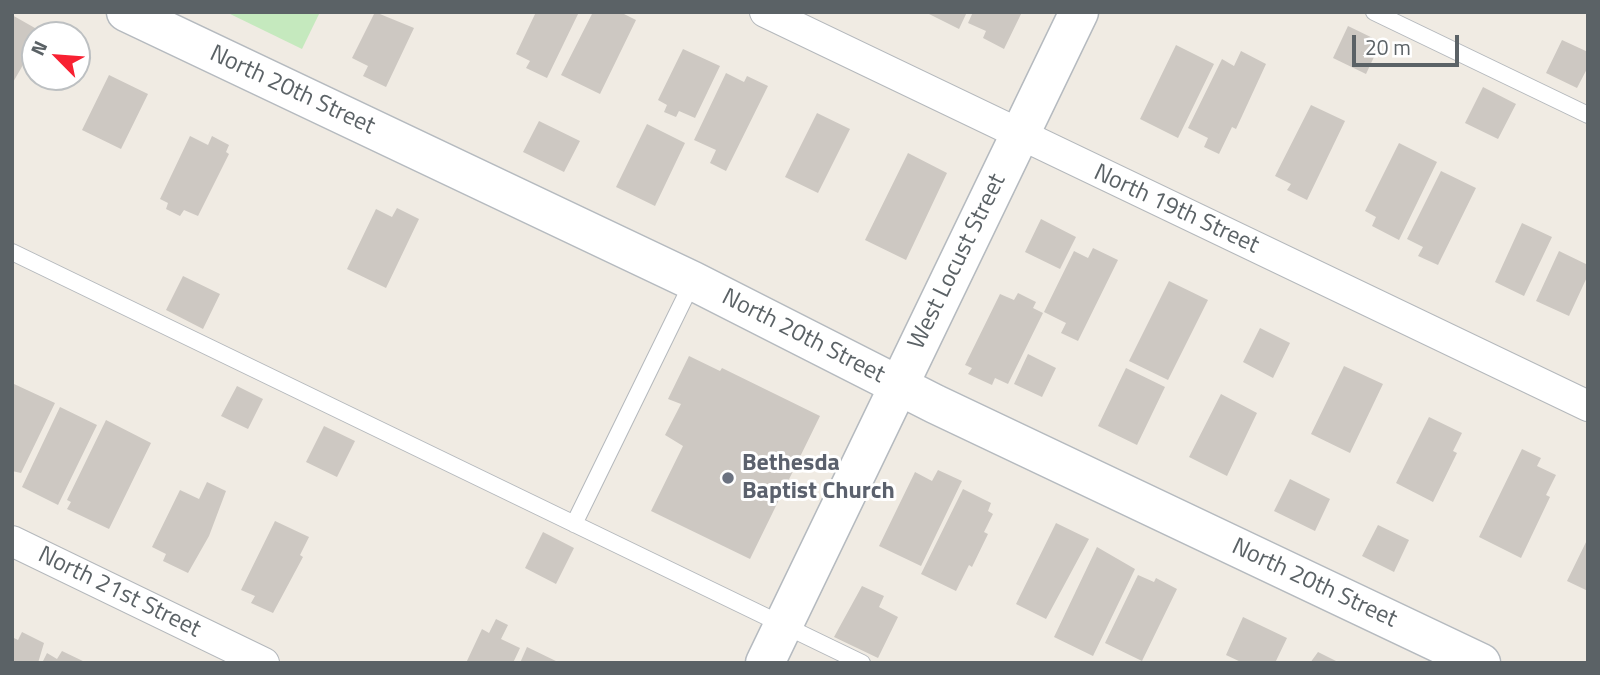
<!DOCTYPE html>
<style>
body{margin:0}
#map{position:relative;width:1600px;height:675px;overflow:hidden;background:#f0ebe3;font-family:"Titillium Web",sans-serif}
canvas{display:block}
.frame{position:absolute;inset:0;border:14px solid #5b6266;pointer-events:none}
.north{position:absolute;left:21px;top:21px;width:70px;height:70px;box-sizing:border-box;background:#fff;border:2px solid #bdc0c2;border-radius:50%;rotate:295deg;font-size:19px;font-weight:700;line-height:28px;text-align:center;color:#5b6266}
.north::after{content:'';display:block;margin:auto;width:24px;height:32px;background:#f82132;clip-path:polygon(50% 0,100% 100%,50% 72%,0 100%)}
.scale{position:absolute;left:1352px;top:35px;width:107px;height:32px;box-sizing:border-box;border:4px solid #5b6266;border-top:0;padding-left:9px;font-size:21px;line-height:24px;white-space:nowrap;color:#5b6266;-webkit-text-stroke:5px #fff;paint-order:stroke}
</style>
<div id="map">
<canvas width="1600" height="675"></canvas>
<div class="frame"></div>
<div class="north">N</div>
<div class="scale">20 m</div>
</div>
<script>
const ctx = document.querySelector('canvas').getContext('2d');
ctx.lineJoin = 'round';
function paint(path, color) { ctx.fillStyle = color; ctx.fill(path, 'evenodd'); }
const toPath = rows => new Path2D(rows.map(r => 'M' + r).join(''));
function trace(path, color, width, dash) { ctx.strokeStyle = color; ctx.lineWidth = width; ctx.lineCap = dash ? 'butt' : 'round'; ctx.setLineDash(dash || []); ctx.stroke(path); }
function drawText(font, color, halo, rows, align = 'center') {
  ctx.font = font + ' "Titillium Web",sans-serif'; ctx.lineWidth = 6; ctx.setLineDash([]); ctx.textBaseline = 'middle'; ctx.strokeStyle = halo; ctx.fillStyle = color; for (const [text, x, y, turn = 0] of rows) {
    ctx.save(); ctx.translate(x, y); ctx.rotate((+turn || 0) * Math.PI / 180); ctx.textAlign = isNaN(turn) ? turn : align; if (halo) ctx.strokeText(text, 0, 0); ctx.fillText(text, 0, 0); ctx.restore();
  }
}
const green = toPath([
 [226,12,320,12,302,49]
]);
const building = toPath([
 [375,12,414,28,386,87,363,76,368,66,352,58],
 [536,12,579,12,547,78,526,68,530,61,516,54],
 [593,12,620,12,636,20,600,94,561,75],
 [925,12,967,12,959,29],
 [973,12,1022,12,1004,49,983,38,986,31,968,23],
 [12,15,42,32,35,35,35,44,12,84],
 [1348,26,1381,42,1366,74,1333,58],
 [1562,40,1588,52,1588,67,1577,88,1546,73],
 [1176,45,1214,64,1178,138,1140,119],
 [683,49,720,66,695,118,679,111,676,117,664,112,667,105,658,100],
 [1241,51,1266,64,1236,129,1232,127,1219,154,1204,147,1208,138,1188,128,1222,59,1234,66],
 [726,73,744,82,747,76,768,86,726,171,710,163,716,150,694,140],
 [109,75,148,94,121,149,82,130],
 [1483,87,1516,104,1498,139,1465,123],
 [1311,105,1345,121,1307,200,1287,190,1291,184,1275,176],
 [817,113,850,129,818,193,785,177],
 [539,121,580,141,564,172,523,152],
 [647,124,685,143,655,206,616,187],
 [190,136,208,145,212,136,229,145,226,152,229,154,198,216,184,210,180,216,166,209,168,203,160,199],
 [1399,143,1437,162,1399,240,1372,226,1376,217,1365,211],
 [908,153,947,173,906,260,865,240],
 [1441,171,1476,188,1438,265,1418,256,1423,247,1407,239],
 [397,208,419,219,386,288,347,269,376,209,392,217],
 [1041,219,1076,237,1060,269,1025,252],
 [1522,223,1552,237,1524,296,1495,282],
 [1093,248,1118,260,1078,341,1061,333,1066,323,1044,312,1074,251,1088,258],
 [1559,251,1588,265,1588,275,1569,316,1536,301],
 [183,276,220,294,203,329,166,310],
 [1169,281,1208,300,1168,380,1129,361],
 [1018,293,1036,302,1033,308,1043,313,1008,384,995,378,992,385,968,374,972,368,965,365,1000,294,1014,300],
 [1260,328,1290,343,1273,378,1243,362],
 [1028,354,1056,368,1042,397,1014,384],
 [689,356,720,371,722,368,820,416,750,559,651,511,683,446,665,435,681,404,668,399],
 [1344,366,1383,384,1350,453,1311,434],
 [1126,368,1165,387,1137,445,1098,426],
 [14,384,55,403,21,473,12,471],
 [237,386,263,399,248,429,221,416],
 [1221,394,1257,413,1227,476,1189,457],
 [60,407,97,425,58,505,22,487],
 [1429,417,1462,433,1453,451,1457,453,1433,502,1396,483],
 [106,420,151,443,109,529,67,509,71,502,67,500],
 [324,426,355,441,337,477,306,462],
 [1522,449,1541,458,1537,466,1556,475,1546,495,1550,497,1521,558,1479,537],
 [938,470,962,481,921,566,879,546,915,472,932,481],
 [1290,479,1330,499,1315,531,1274,511],
 [207,482,226,491,209,536,188,573,163,561,166,554,152,547,180,490,199,499],
 [963,489,991,503,988,511,993,514,984,532,988,534,972,567,969,565,956,591,921,574],
 [275,521,309,537,300,555,303,557,273,613,251,603,255,596,241,590],
 [1056,523,1089,539,1046,619,1016,604],
 [1378,525,1409,540,1394,572,1362,556],
 [543,532,574,548,556,584,525,568],
 [1588,538,1588,591,1567,581],
 [1097,547,1135,569,1093,656,1054,637],
 [1138,575,1154,582,1156,578,1177,589,1142,661,1105,643],
 [862,586,884,596,879,607,898,617,878,658,834,637],
 [1243,617,1287,638,1275,663,1243,663,1226,655],
 [496,619,508,625,501,639,520,648,513,663,466,663,482,629,489,633],
 [22,632,44,643,38,663,12,663,12,637,18,640],
 [527,647,560,663,520,663],
 [62,651,87,663,42,663,47,653,57,659],
 [1318,652,1340,663,1310,663]
]);
const lane = toPath([
 [1374,12,1588,115],
 [12,252,862,663],
 [574,524,693,281]
]);
const street = toPath([
 [765,12,1588,406],
 [12,541,264,663]
]);
const secondary = toPath([
 [126,12,693,281,935,404,1481,663],
 [765,663,1079,12]
]);
const markers = [
 [728,478,7,"#6b7280"]
];
const streetNames = [
 ["North 20th Street",292,91,25],
 ["North 19th Street",1176,210,25],
 ["West Locust Street",958,262,-64],
 ["North 20th Street",803,337,27],
 ["North 20th Street",1314,584,25],
 ["North 21st Street",119,593,26]
];
const worshipNames = [
 ["Bethesda",742,464],
 ["Baptist Church",742,492]
];
paint(green, '#c5e9be');
paint(building, '#cdc8c2');
trace(lane, '#b4b8bc', 18);
trace(street, '#b4b8bc', 32);
trace(secondary, '#b5babf', 41);
trace(lane, '#fff', 16);
trace(street, '#fff', 30);
trace(secondary, '#fff', 38);
for (const [x, y, r, color] of markers) { const dot = new Path2D(); dot.arc(x, y, r, 0, 2 * Math.PI); ctx.fillStyle = color; ctx.fill(dot); trace(dot, '#fff', 2.5); }
drawText('24px', '#5b6266', '#fff', streetNames);
drawText('bold 24px', '#5b616d', '#fff', worshipNames, 'left');
</script>
